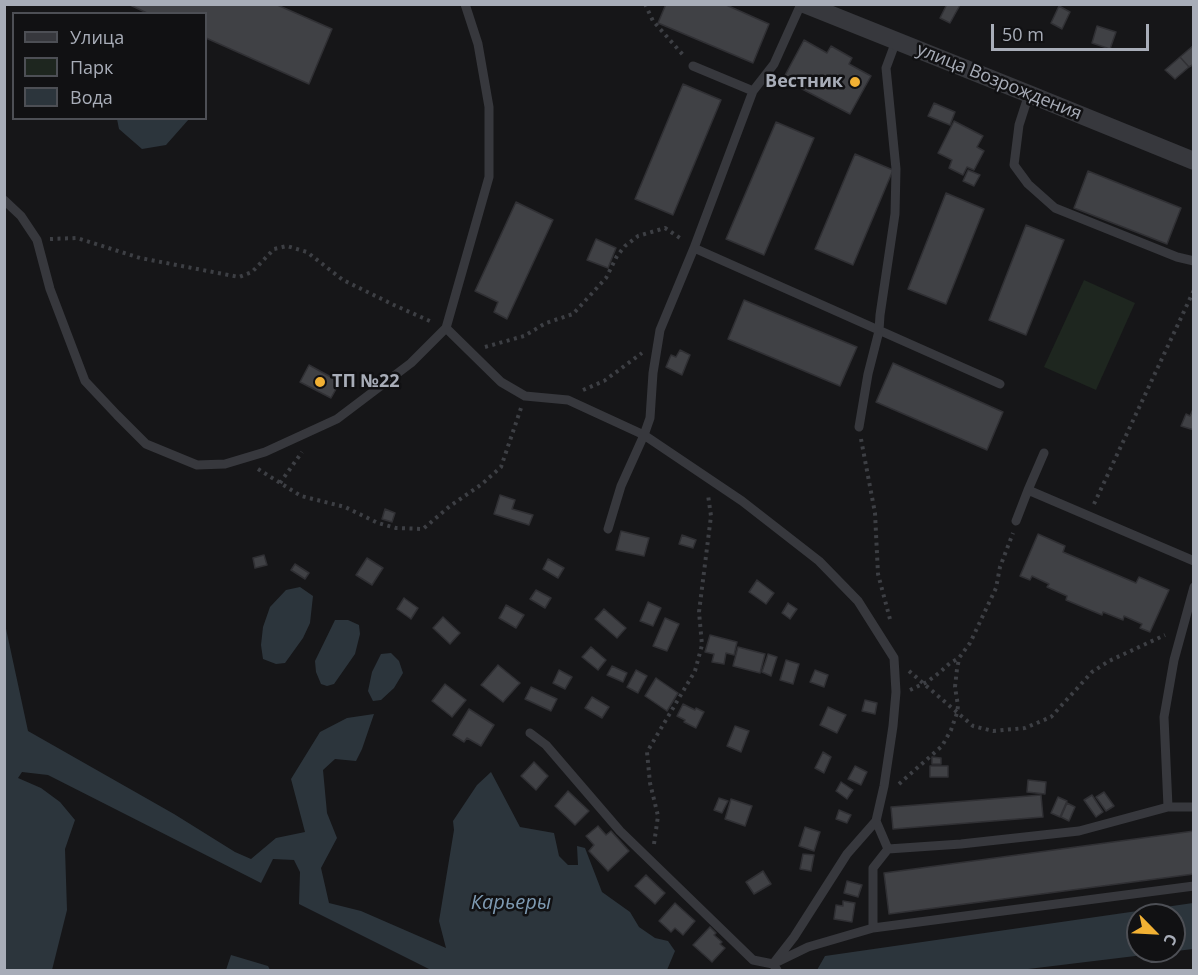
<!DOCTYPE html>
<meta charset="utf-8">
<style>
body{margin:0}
#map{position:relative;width:1198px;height:975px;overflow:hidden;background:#161618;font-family:"Open Sans",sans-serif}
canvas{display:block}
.frame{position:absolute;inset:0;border:6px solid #a8adb8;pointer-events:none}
.legend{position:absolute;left:12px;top:12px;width:195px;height:108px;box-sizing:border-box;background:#111113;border:2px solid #4d4f55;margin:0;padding:8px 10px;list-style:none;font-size:18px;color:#a8adb8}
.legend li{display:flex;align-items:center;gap:12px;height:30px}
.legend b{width:30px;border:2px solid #4d4f55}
.north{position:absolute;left:1126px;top:903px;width:60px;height:60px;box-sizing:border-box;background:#111113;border:2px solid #4d4f55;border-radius:50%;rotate:114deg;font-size:16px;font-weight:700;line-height:24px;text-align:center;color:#a8adb8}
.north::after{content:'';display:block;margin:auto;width:21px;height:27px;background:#f2b134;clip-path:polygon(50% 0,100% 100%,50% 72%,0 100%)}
.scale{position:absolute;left:991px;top:24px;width:158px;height:27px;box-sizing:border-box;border:3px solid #a8adb8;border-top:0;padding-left:8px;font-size:18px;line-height:21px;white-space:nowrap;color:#a8adb8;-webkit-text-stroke:4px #111113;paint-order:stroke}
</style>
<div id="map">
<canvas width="1198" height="975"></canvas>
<div class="frame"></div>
<ul class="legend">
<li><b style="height:8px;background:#37383d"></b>Улица</li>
<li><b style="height:16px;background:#1e261f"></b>Парк</li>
<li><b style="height:16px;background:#2c353c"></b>Вода</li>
</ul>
<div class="north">С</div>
<div class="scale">50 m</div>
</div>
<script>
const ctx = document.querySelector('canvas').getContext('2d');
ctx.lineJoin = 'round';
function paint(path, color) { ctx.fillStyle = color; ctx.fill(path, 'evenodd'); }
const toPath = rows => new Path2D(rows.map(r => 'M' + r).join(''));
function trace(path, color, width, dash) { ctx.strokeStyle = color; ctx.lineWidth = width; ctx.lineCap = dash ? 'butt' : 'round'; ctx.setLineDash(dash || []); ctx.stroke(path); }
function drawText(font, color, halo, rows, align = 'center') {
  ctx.font = font + ' "Open Sans",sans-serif'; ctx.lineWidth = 5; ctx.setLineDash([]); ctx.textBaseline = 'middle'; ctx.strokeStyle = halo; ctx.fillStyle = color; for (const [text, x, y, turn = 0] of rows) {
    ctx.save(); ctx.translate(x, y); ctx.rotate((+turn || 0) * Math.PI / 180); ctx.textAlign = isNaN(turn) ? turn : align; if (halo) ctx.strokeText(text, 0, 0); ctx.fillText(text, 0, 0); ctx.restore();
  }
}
const green = toPath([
 [1084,280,1135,303,1096,390,1044,367]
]);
const water = toPath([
 [117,119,117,118,189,119,166,145,142,149,119,129],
 [300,587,313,596,310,623,303,638,285,663,276,664,263,659,261,645,263,627,270,607,286,590],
 [335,620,348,620,359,625,360,634,355,654,334,684,327,686,321,684,316,672,315,661],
 [5,624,28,731,174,814,235,852,251,859,276,838,305,832,291,779,320,732,347,718,374,714,362,749,356,761,335,759,323,770,327,813,337,838,321,868,329,903,361,911,446,948,439,921,454,830,453,821,477,785,491,772,520,827,554,833,559,856,568,865,578,865,577,846,585,848,602,892,630,912,639,927,655,938,668,941,675,951,667,970,431,970,299,904,300,872,294,860,273,859,261,883,48,775,22,772,18,778,41,788,60,802,75,820,65,849,67,910,52,970,5,970],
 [391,653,399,661,403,673,394,688,381,700,373,701,368,691,372,672,381,654],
 [1193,903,1193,949,1020,970,817,970,825,956],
 [1138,915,1174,915,1174,951,1138,951],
 [231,955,268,966,270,970,226,970]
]);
const building = toPath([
 [128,4,275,4,332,29,309,84,206,38,206,14,149,14,128,4],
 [666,4,724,4,769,24,753,63,658,23,666,4],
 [947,4,960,5,950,23,940,18,947,4],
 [1059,6,1070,12,1062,29,1051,23,1059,6],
 [1097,26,1116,32,1110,49,1092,43,1097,26],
 [804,40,827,53,831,46,852,58,849,64,871,76,850,114,783,79,804,40],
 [1194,45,1194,64,1189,67,1180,57,1194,45],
 [1180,57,1189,67,1175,79,1165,70,1180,57],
 [683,84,721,100,673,215,635,199,683,84],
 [934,103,955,112,950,125,928,116,934,103],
 [954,121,983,136,977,147,984,151,974,170,967,167,963,175,949,168,952,160,938,153,954,121],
 [776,122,814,138,764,255,726,239,776,122],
 [855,154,893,170,853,265,815,249,855,154],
 [968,170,980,175,974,186,963,181,968,170],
 [1088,171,1181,208,1167,244,1074,208,1088,171],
 [946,193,984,209,946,304,908,289,946,193],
 [516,202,553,220,507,319,494,312,498,302,475,291,516,202],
 [1026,225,1064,240,1026,335,989,320,1026,225],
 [596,239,616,248,608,268,587,260,596,239],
 [744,300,857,347,840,386,728,339,744,300],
 [680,350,690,355,682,375,666,367,671,355,676,357,680,350],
 [893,363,1003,412,987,450,876,402,893,363],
 [309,365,340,382,331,398,300,382,309,365],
 [1194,407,1194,430,1181,426,1186,414,1190,416,1194,407],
 [500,495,515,500,512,509,533,515,529,525,494,514,500,495],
 [385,509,395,513,392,522,382,519,385,509],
 [621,531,649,538,644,556,616,550,621,531],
 [1038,534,1065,546,1063,552,1136,583,1139,577,1169,590,1150,632,1140,628,1142,624,1124,616,1123,620,1103,612,1102,615,1066,600,1067,596,1047,587,1049,584,1032,576,1030,580,1020,576,1038,534],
 [682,535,696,540,693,548,679,544,682,535],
 [264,555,267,565,255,568,253,558,264,555],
 [367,558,383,568,372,585,356,575,367,558],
 [548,559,564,568,558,578,543,569,548,559],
 [295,564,309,573,305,579,291,570,295,564],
 [757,580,774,593,766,604,749,592,757,580],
 [536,590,551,598,545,608,530,599,536,590],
 [404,598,418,608,411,619,397,609,404,598],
 [648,602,661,608,653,626,640,621,648,602],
 [788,603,797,609,790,619,782,613,788,603],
 [506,605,524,615,516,628,499,618,506,605],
 [604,609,626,628,617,638,595,619,604,609],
 [443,617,460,633,450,644,433,628,443,617],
 [665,618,679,624,667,651,653,646,665,618],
 [710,635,737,642,734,655,726,653,724,664,712,662,714,654,705,652,710,635],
 [591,647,606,660,598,670,582,657,591,647],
 [738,647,765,654,760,673,733,666,738,647],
 [768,654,777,657,771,676,762,672,768,654],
 [786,660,799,664,793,684,780,680,786,660],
 [498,665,520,683,503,702,481,685,498,665],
 [612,666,627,673,623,682,607,675,612,666],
 [559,670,572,677,565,689,553,683,559,670],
 [636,670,647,676,638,693,627,687,636,670],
 [815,670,828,675,824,687,810,682,815,670],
 [656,678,678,693,667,711,645,696,656,678],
 [445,684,466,700,452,717,432,701,445,684],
 [531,687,557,699,551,711,525,699,531,687],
 [592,697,609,707,602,718,585,708,592,697],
 [865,700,877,703,875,714,862,711,865,700],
 [683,704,695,710,696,708,704,712,696,728,684,722,685,720,677,716,683,704],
 [828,707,846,715,837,733,820,725,828,707],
 [469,709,494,725,481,746,467,738,464,742,453,735,469,709],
 [735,726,749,731,741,752,727,746,735,726],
 [823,752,831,757,824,773,815,768,823,752],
 [932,757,941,758,941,764,932,764,932,757],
 [534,762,548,776,536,790,521,776,534,762],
 [855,766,867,772,861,785,848,779,855,766],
 [930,766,948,766,948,777,930,777,930,766],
 [1028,780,1046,782,1045,794,1027,792,1028,780],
 [841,782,853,790,847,799,836,791,841,782],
 [568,791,589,811,575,825,555,806,568,791],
 [1104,792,1114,806,1106,811,1096,797,1104,792],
 [1041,795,1043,817,893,829,891,807,1041,795],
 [1092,795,1103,812,1096,817,1084,800,1092,795],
 [1058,797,1067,801,1060,817,1051,813,1058,797],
 [719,798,728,801,722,813,714,810,719,798],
 [731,799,752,806,745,826,725,819,731,799],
 [1067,803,1075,807,1069,821,1061,817,1067,803],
 [839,810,851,815,847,823,836,819,839,810],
 [598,826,606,835,611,831,629,851,608,871,589,851,594,845,586,836,598,826],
 [805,827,820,832,814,851,799,846,805,827],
 [1194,831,1194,874,889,914,884,873,1194,831],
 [803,854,814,855,811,871,800,869,803,854],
 [763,871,771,884,754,894,746,882,763,871],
 [646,875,665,893,655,904,635,886,646,875],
 [847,881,862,885,858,897,844,893,847,881],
 [843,901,855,903,852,922,834,919,836,905,843,906,843,901],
 [675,903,695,921,683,935,675,928,671,932,659,921,675,903],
 [710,927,716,933,714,935,722,942,720,944,725,948,712,962,693,945,710,927]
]);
const path = toPath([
 [645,4,653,21,684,56],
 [50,239,77,238,140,258,239,277,252,272,274,249,287,246,307,252,343,280,394,305,432,322],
 [485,347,524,336,546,323,573,314,606,278,617,256,625,246,638,236,665,228,683,240],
 [583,390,604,381,642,353],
 [861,439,875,513,878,574,891,623],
 [258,469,301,496,345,507,378,523,396,528,423,529,450,506,482,484,501,467,521,408],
 [280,483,302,452],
 [1094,504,1194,290],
 [909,671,973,726,993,731,1025,728,1051,717,1092,672,1109,661,1165,635],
 [910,690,927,682,939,673,950,663,959,658,970,643,996,588,1000,567,1013,533],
 [899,784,942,746,951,730,957,713,958,706,955,687,957,669,959,659],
 [654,844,658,816,650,783,647,752,695,671,702,645,699,612,711,516,708,495]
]);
const service = toPath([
 [465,4,478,44,489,107,489,177,446,328,501,382,525,396,568,400,644,435,742,501,819,561,858,601,894,658,896,692,893,726,884,786,876,821,888,849,961,844,1079,831,1168,807,1194,807],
 [801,4,774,64,753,91,694,248,1000,384],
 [693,66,753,91],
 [1029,94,1019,125,1014,165,1028,184,1055,208,1177,257,1194,261],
 [4,200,21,216,37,240,50,289,85,381,117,415,146,444,197,465,225,464,265,452,337,419,411,363,446,328],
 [859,427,868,374,879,331,880,315,895,214,896,169,886,68,896,41],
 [1044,453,1028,490,1194,561],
 [1016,521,1028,490],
 [608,529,621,486,644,435,650,418,653,373,660,330,694,248],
 [530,733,546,745,620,831,753,960,773,964,794,937,847,854,876,821],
 [1168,807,1164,717,1174,660,1194,587],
 [888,849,873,868,873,928,1194,886],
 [777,970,773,964,808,947,873,928]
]);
const minor = toPath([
 [804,4,1029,94,1194,161]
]);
const markers = [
 [855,82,6,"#f2b134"],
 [320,382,6,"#f2b134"]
];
const poiNames = [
 ["Вестник",843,82],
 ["ТП №22",332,382,"left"]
];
const streetNames = [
 ["улица Возрождения",999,82,22]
];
const waterNames = [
 ["Карьеры",511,903]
];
paint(green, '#1e261f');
paint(water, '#2c353c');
paint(building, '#404145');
trace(building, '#303034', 1.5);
trace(path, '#3d3f44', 4, [3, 4.5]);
trace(service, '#37383d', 9);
trace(minor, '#37383d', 18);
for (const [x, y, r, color] of markers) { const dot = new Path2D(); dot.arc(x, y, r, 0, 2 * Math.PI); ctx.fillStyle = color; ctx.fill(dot); trace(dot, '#111113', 2); }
drawText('bold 18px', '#a8adb8', '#111113', poiNames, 'right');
drawText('18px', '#a8adb8', '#111113', streetNames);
drawText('italic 20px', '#7f9bb3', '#111113', waterNames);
</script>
